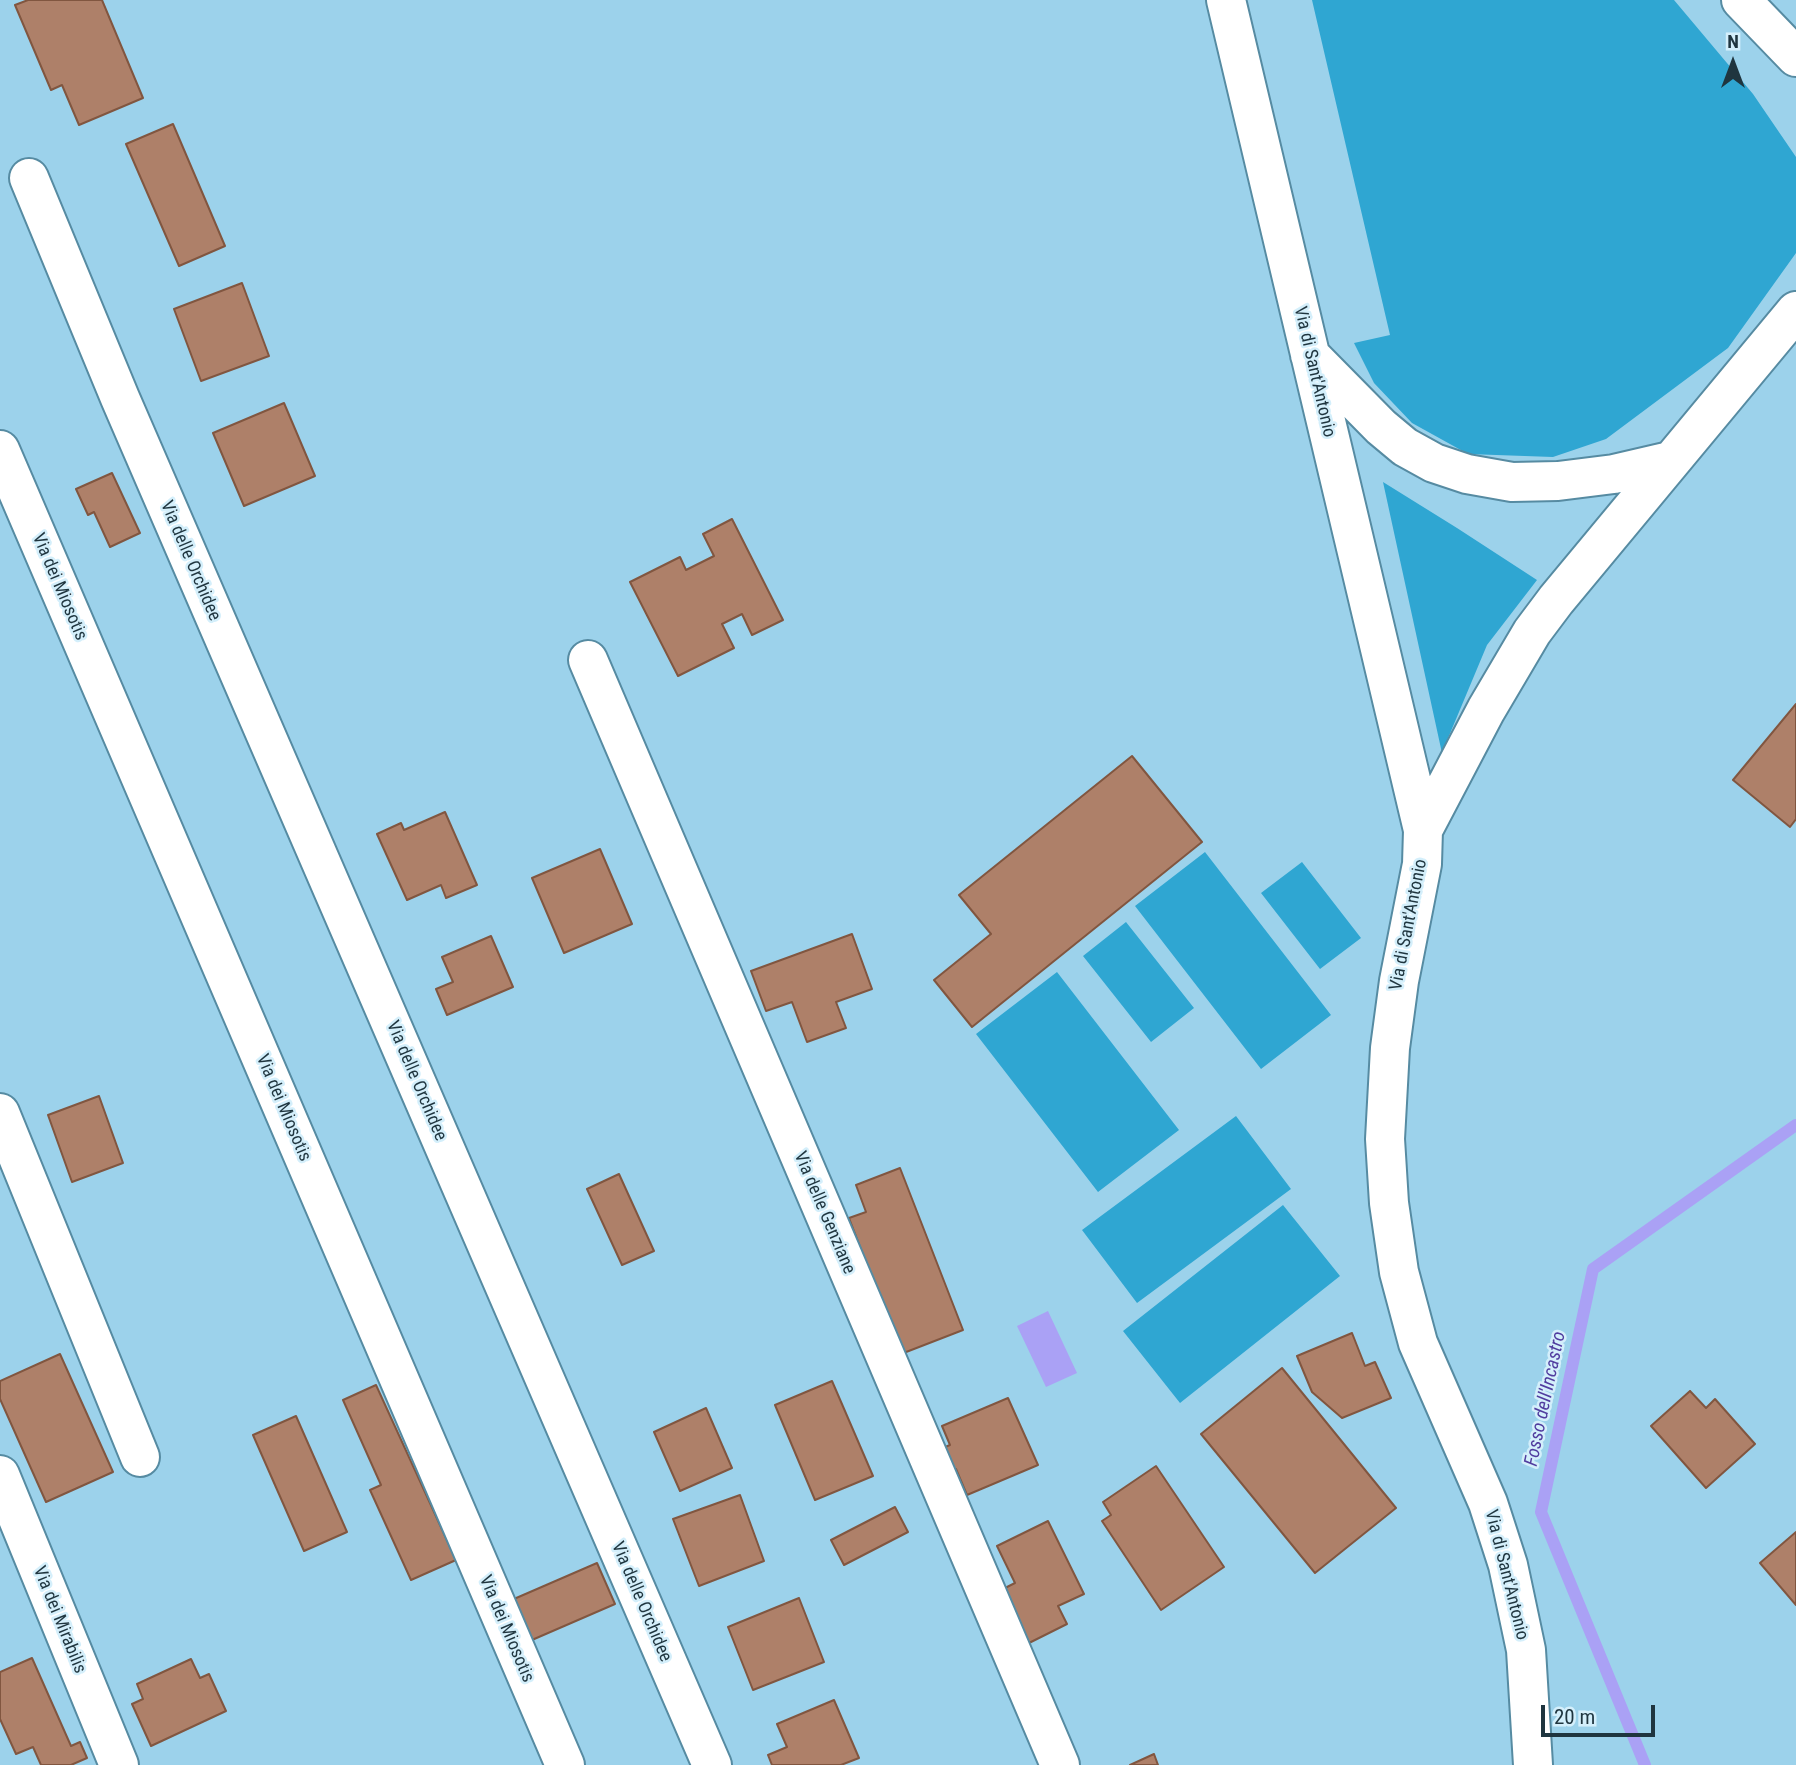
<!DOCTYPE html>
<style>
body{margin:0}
#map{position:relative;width:1796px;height:1765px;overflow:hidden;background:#9cd2eb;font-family:"Roboto Condensed",sans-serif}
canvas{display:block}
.north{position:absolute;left:1698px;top:28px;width:70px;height:70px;-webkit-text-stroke:5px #d4effb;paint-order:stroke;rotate:0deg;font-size:19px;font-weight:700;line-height:28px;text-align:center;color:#1f353f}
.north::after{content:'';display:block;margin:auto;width:24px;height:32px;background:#1f353f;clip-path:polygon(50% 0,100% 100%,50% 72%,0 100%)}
.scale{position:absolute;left:1541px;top:1705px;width:114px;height:32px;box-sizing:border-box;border:4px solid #1f353f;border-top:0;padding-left:9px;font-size:21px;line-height:24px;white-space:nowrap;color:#1f353f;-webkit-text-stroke:5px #d4effb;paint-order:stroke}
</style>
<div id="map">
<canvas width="1796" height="1765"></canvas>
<div class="north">N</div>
<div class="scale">20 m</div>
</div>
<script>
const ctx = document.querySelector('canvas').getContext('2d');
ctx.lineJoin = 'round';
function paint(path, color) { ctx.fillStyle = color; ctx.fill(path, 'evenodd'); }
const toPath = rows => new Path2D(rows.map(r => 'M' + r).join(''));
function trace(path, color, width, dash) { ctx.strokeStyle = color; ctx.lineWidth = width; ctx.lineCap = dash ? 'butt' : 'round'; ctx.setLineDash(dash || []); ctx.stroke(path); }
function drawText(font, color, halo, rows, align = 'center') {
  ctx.font = font + ' "Roboto Condensed",sans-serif'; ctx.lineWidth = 5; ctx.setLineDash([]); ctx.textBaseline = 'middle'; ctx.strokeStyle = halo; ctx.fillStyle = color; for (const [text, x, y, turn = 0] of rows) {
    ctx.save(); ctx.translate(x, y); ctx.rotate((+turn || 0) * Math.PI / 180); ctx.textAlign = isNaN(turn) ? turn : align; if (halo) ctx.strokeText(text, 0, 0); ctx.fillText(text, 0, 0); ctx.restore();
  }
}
const green = toPath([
 [1312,0,1674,0,1753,94,1796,157,1796,253,1728,348,1606,439,1553,457,1468,454,1412,423,1374,383,1354,343,1390,335],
 [1383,482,1457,528,1537,580,1487,645,1446,743,1445,767],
 [1205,852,1331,1015,1261,1069,1135,906],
 [1302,862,1361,938,1320,969,1261,893],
 [1126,922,1194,1008,1151,1042,1083,956],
 [1057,972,1179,1130,1098,1192,976,1034],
 [1236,1116,1291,1189,1137,1303,1082,1230],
 [1283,1205,1340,1276,1180,1403,1123,1331]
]);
const water = toPath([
 [1048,1311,1077,1373,1046,1387,1017,1326]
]);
const stream = toPath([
 [1645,1765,1541,1512,1593,1269,1796,1125]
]);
const building = toPath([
 [28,0,102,0,143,98,79,125,62,85,51,90,15,5,28,0],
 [173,124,225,246,179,266,126,144,173,124],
 [242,283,269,356,201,381,174,309,242,283],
 [284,403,315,476,244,506,213,433,284,403],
 [112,473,140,533,110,547,94,512,88,515,76,489,112,473],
 [732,519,783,620,752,635,742,614,722,624,734,648,678,676,630,582,680,557,686,570,714,556,703,534,732,519],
 [1796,704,1796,819,1790,827,1733,780,1796,704],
 [1132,756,1202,842,972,1027,934,980,991,934,959,895,1132,756],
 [445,812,477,885,446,898,441,885,407,900,377,834,401,823,404,830,445,812],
 [600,849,632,924,564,953,532,878,600,849],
 [852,934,872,989,836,1002,846,1028,807,1042,792,1002,766,1011,751,971,852,934],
 [491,936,513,987,447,1015,436,989,453,982,442,957,491,936],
 [99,1096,123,1163,72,1182,48,1115,99,1096],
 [900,1168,963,1330,901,1354,849,1218,866,1212,856,1185,900,1168],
 [619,1174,654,1251,622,1265,587,1189,619,1174],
 [1352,1333,1365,1366,1375,1362,1391,1398,1342,1418,1312,1392,1297,1356,1352,1333],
 [60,1354,113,1472,46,1502,0,1399,0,1381,60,1354],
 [1282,1368,1396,1508,1315,1573,1201,1434,1282,1368],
 [832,1381,873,1476,815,1500,775,1405,832,1381],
 [376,1385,456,1560,411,1580,370,1490,381,1485,343,1400,376,1385],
 [1690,1391,1706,1408,1715,1399,1755,1444,1706,1488,1651,1426,1690,1391],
 [1008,1398,1038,1465,967,1495,956,1469,948,1472,938,1450,950,1445,942,1426,1008,1398],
 [706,1408,732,1468,680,1491,654,1432,706,1408],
 [296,1416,347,1532,304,1551,253,1435,296,1416],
 [1156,1466,1224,1567,1161,1610,1102,1521,1111,1515,1103,1502,1156,1466],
 [740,1495,764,1561,699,1586,673,1519,740,1495],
 [895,1507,908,1532,844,1565,831,1540,895,1507],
 [1048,1521,1084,1594,1058,1606,1067,1624,1029,1643,1003,1589,1015,1583,997,1546,1048,1521],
 [1796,1532,1796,1605,1760,1563,1796,1532],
 [597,1563,615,1604,525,1643,507,1602,597,1563],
 [799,1598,824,1662,753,1690,728,1627,799,1598],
 [32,1658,71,1746,80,1742,87,1758,71,1765,41,1765,33,1747,16,1754,0,1719,0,1672,32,1658],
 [191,1659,200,1678,209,1674,226,1711,151,1746,132,1704,143,1699,137,1684,191,1659],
 [834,1700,859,1758,841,1765,772,1765,768,1755,787,1747,777,1724,834,1700],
 [1154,1754,1158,1765,1130,1765,1154,1754]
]);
const minor = toPath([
 [1226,0,1423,830,1422,864,1399,981,1390,1048,1385,1139,1389,1203,1399,1272,1418,1343,1488,1503,1508,1565,1526,1650,1533,1765],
 [29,178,120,398,712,1765],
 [1310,355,1381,427,1405,447,1434,463,1467,474,1512,482,1558,481,1614,474,1670,461],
 [0,450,565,1765],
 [588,660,1060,1765],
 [1423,830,1486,710,1532,632,1556,600,1796,311],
 [0,1113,140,1457],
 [0,1475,119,1765]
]);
const major = toPath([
 [1741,0,1796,57]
]);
const streetNames = [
 ["Via di Sant'Antonio",1314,372,77],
 ["Via delle Orchidee",190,561,67],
 ["Via dei Miosotis",59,587,67],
 ["Via di Sant'Antonio",1409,925,-79],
 ["Via delle Orchidee",416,1081,67],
 ["Via dei Miosotis",283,1108,67],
 ["Via delle Genziane",824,1213,67],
 ["Via di Sant'Antonio",1506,1575,76],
 ["Via delle Orchidee",641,1602,67],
 ["Via dei Mirabilis",59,1620,68],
 ["Via dei Miosotis",506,1629,67]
];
const waterNames = [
 ["Fosso dell'Incastro",1546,1399,-78]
];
paint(green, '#2fa6d2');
paint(water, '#aaa1f5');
trace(stream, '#aaa1f5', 12);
paint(building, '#ae8069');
trace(building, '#815640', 2);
trace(minor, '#568ba2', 42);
trace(major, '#568ba2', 42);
trace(minor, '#fff', 38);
trace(major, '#fff', 38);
drawText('18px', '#1f353f', '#d4effb', streetNames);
drawText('italic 19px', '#513d9f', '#d4effb', waterNames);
</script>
